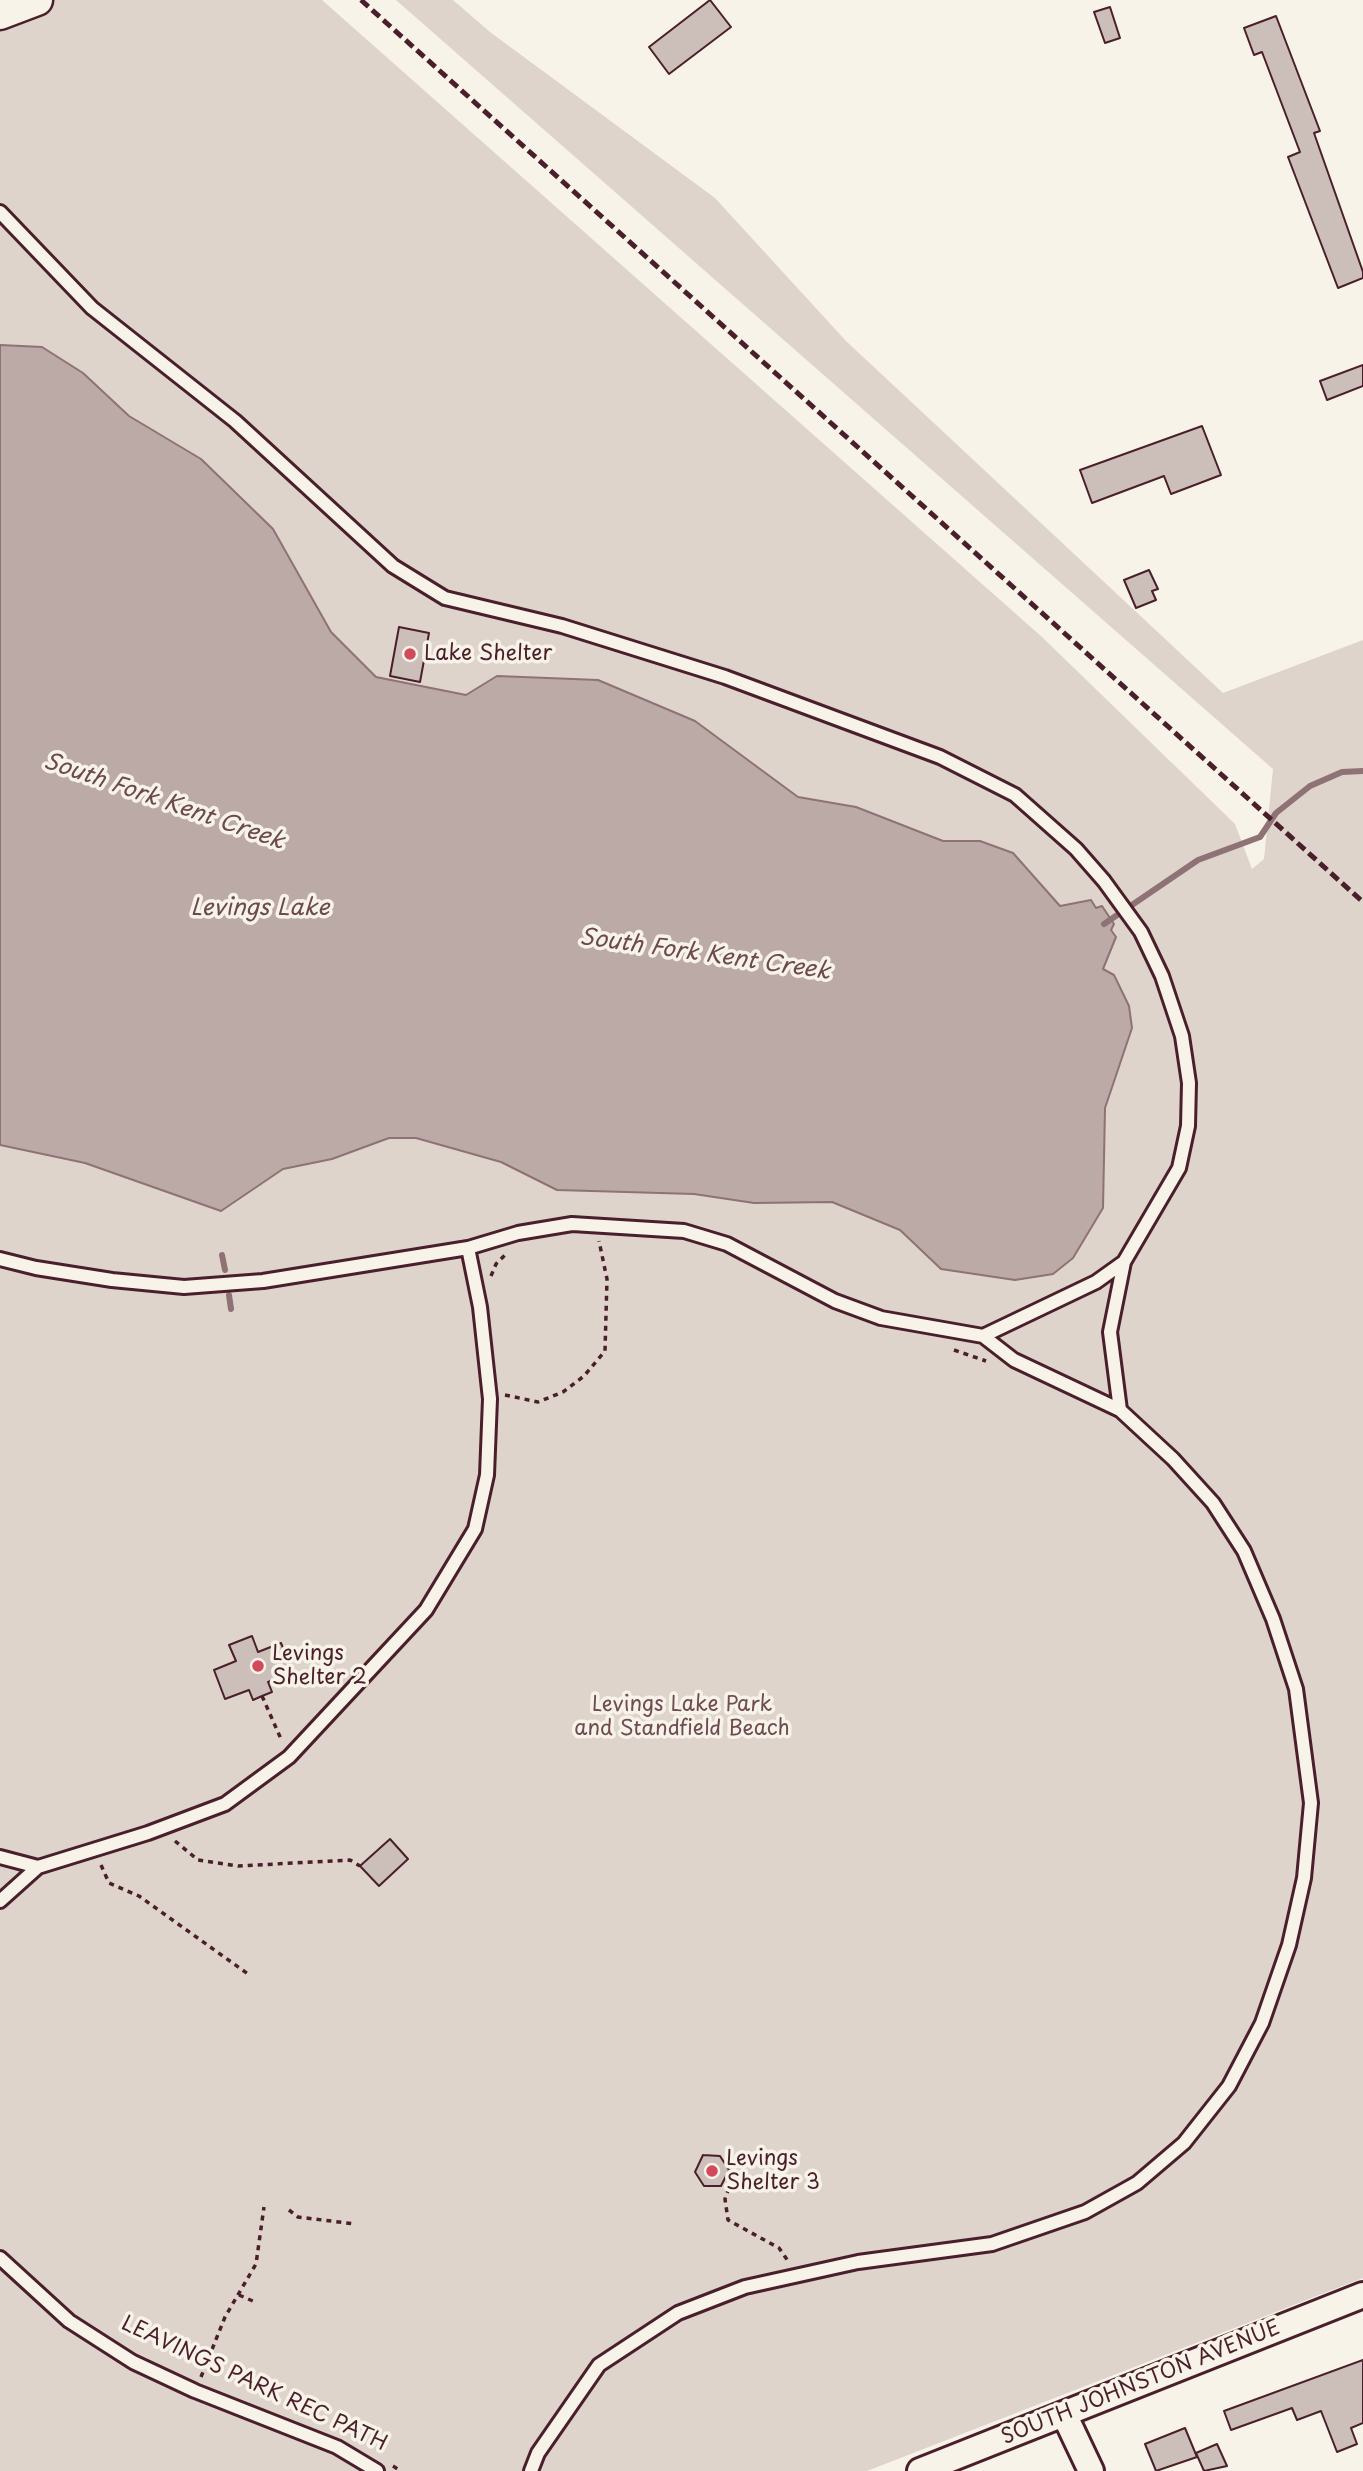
<!DOCTYPE html>
<style>
body{margin:0}
canvas{display:block;background:#f7f3e8}
</style>
<canvas width="1363" height="2471"></canvas>
<script>
const ctx = document.querySelector('canvas').getContext('2d');
ctx.lineJoin = 'round';
function paint(path, color) { ctx.fillStyle = color; ctx.fill(path, 'evenodd'); }
const toPath = rows => new Path2D(rows.map(r => 'M' + r).join(''));
function trace(path, color, width, dash) { ctx.strokeStyle = color; ctx.lineWidth = width; ctx.lineCap = dash ? 'butt' : 'round'; ctx.setLineDash(dash || []); ctx.stroke(path); }
function drawText(font, color, halo, rows, align = 'center') {
  ctx.font = font + ' "Playpen Sans",sans-serif'; ctx.lineWidth = 7; ctx.setLineDash([]); ctx.textBaseline = 'middle'; ctx.strokeStyle = halo; ctx.fillStyle = color; for (const [text, x, y, turn = 0] of rows) {
    ctx.save(); ctx.translate(x, y); ctx.rotate((+turn || 0) * Math.PI / 180); ctx.textAlign = isNaN(turn) ? turn : align; if (halo) ctx.strokeText(text, 0, 0); ctx.fillText(text, 0, 0); ctx.restore();
  }
}
const green = toPath([
 [0,0,322,0,1042,637,1235,824,1252,869,1264,859,1273,769,396,0,453,0,490,32,715,198,846,341,1223,693,1363,640,1363,2278,867,2471,0,2471]
]);
const water = toPath([
 [0,345,42,347,83,373,129,416,201,459,273,529,331,632,376,677,466,695,497,676,598,680,695,721,798,797,856,807,943,841,980,841,1013,853,1060,906,1091,900,1096,908,1102,906,1114,924,1111,930,1116,937,1103,969,1114,975,1129,1006,1132,1028,1105,1108,1103,1208,1073,1258,1053,1274,1015,1280,941,1269,900,1230,832,1202,754,1203,694,1194,557,1190,501,1162,416,1138,389,1138,332,1159,283,1169,221,1211,85,1163,0,1145,0,345]
]);
const stream = toPath([
 [1104,924,1198,860,1260,837,1276,813,1310,786,1342,772,1363,771],
 [222,1255,225,1270],
 [229,1295,231,1309]
]);
const building = toPath([
 [710,0,731,27,669,74,649,47,710,0],
 [1110,7,1120,38,1105,43,1094,12,1110,7],
 [1276,16,1320,131,1314,133,1363,272,1363,278,1338,288,1288,157,1300,152,1262,52,1254,55,1244,28,1276,16],
 [1363,365,1363,386,1327,400,1320,381,1363,365],
 [1202,426,1221,475,1171,494,1164,476,1092,503,1080,470,1202,426],
 [1149,570,1158,589,1152,591,1156,600,1136,608,1124,580,1149,570],
 [399,627,429,633,420,682,390,676,399,627],
 [252,1636,258,1652,281,1643,293,1672,268,1682,272,1692,262,1696,253,1700,249,1690,225,1699,214,1670,236,1661,229,1645,252,1636],
 [390,1839,408,1859,379,1886,360,1866,390,1839],
 [703,2155,720,2156,729,2170,721,2186,704,2186,695,2172,703,2155],
 [1363,2360,1363,2423,1351,2428,1357,2444,1337,2452,1321,2411,1297,2420,1292,2408,1231,2430,1224,2411,1363,2360],
 [1185,2428,1197,2457,1156,2471,1145,2444,1185,2428],
 [1217,2444,1227,2466,1204,2471,1196,2453,1217,2444]
]);
const path = toPath([
 [491,1276,496,1264,506,1254],
 [954,1350,986,1361],
 [505,1395,538,1402,563,1392,584,1376,605,1351,607,1279,599,1241],
 [262,1696,281,1739],
 [175,1841,198,1860,238,1866,350,1860,360,1866],
 [101,1865,109,1883,139,1896,248,1974],
 [729,2170,733,2176,725,2199,728,2220,779,2248,788,2261],
 [289,2210,298,2217,355,2224],
 [239,2295,255,2302],
 [201,2377,225,2317,256,2264,264,2207],
 [393,2466,401,2471]
]);
const service = toPath([
 [0,212,92,308,235,421,393,566,445,598,562,626,725,677,940,757,1015,795,1076,849,1104,881,1141,932,1162,976,1182,1036,1189,1083,1188,1126,1179,1168,1124,1262,1110,1332,1120,1410],
 [0,1259,36,1268,112,1280,184,1287,263,1281,468,1248,518,1233,572,1224,684,1231,727,1244,835,1301,881,1318,983,1336,1096,1282,1124,1262],
 [0,1857,38,1867],
 [0,1901,38,1867,148,1833,225,1804,289,1757,426,1610,475,1529,487,1475,490,1399,480,1307,468,1248],
 [0,2258,69,2321,133,2362,195,2391,337,2447,377,2471],
 [531,2471,538,2453,599,2365,678,2313,745,2287,858,2262,992,2244,1085,2212,1137,2183,1184,2143,1229,2086,1262,2023,1289,1945,1304,1878,1311,1803,1296,1689,1273,1619,1244,1551,1213,1503,1173,1459,1120,1410,1014,1360,983,1336]
]);
const minor = toPath([
 [1064,2414,1091,2471],
 [920,2471,1363,2295]
]);
const tertiary = toPath([
 [0,14,37,0]
]);
const rail = toPath([
 [361,0,1363,902]
]);
const markers = [
 [410,654,7,"#d1495b"],
 [258,1666,7,"#d1495b"],
 [712,2171,7,"#d1495b"]
];
const poiNames = [
 ["Lake Shelter",424,654],
 ["Levings",272,1654],
 ["Shelter 2",272,1678],
 ["Levings",726,2159],
 ["Shelter 3",726,2183]
];
const parkNames = [
 ["Levings Lake Park",682,1705],
 ["and Standfield Beach",682,1729]
];
const streetNames = [
 ["SOUTH JOHNSTON AVENUE",1141,2383,-22],
 ["LEAVINGS PARK REC PATH",254,2384,25]
];
const waterNames = [
 ["South Fork Kent Creek",164,802,19],
 ["Levings Lake",260,909],
 ["South Fork Kent Creek",705,955,8]
];
paint(green, '#ded4cc');
paint(water, '#bcaaa7');
trace(water, '#8e7275', 2);
trace(stream, '#8e7275', 6);
paint(building, '#ccbfb9');
trace(building, '#4a1f2b', 2);
trace(service, '#4a1f2b', 18);
trace(minor, '#4a1f2b', 30);
trace(tertiary, '#4a1f2b', 35);
trace(path, '#4a1f2b', 3.5, [5, 5]);
trace(service, '#f7f3e8', 12);
trace(minor, '#f7f3e8', 24);
trace(tertiary, '#f7f3e8', 30);
trace(rail, '#4a1f2b', 5, [10, 5]);
for (const [x, y, r, color] of markers) { const dot = new Path2D(); dot.arc(x, y, r, 0, 2 * Math.PI); ctx.fillStyle = color; ctx.fill(dot); trace(dot, '#f7f3e8', 2.5); }
drawText('21px', '#4a1f2b', '#f7f3e8', poiNames, 'left');
drawText('21px', '#6f4c53', '#f7f3e8', parkNames);
drawText('21px', '#4a1f2b', '#f7f3e8', streetNames);
drawText('italic 23px', '#6c4950', '#f7f3e8', waterNames);
</script>
